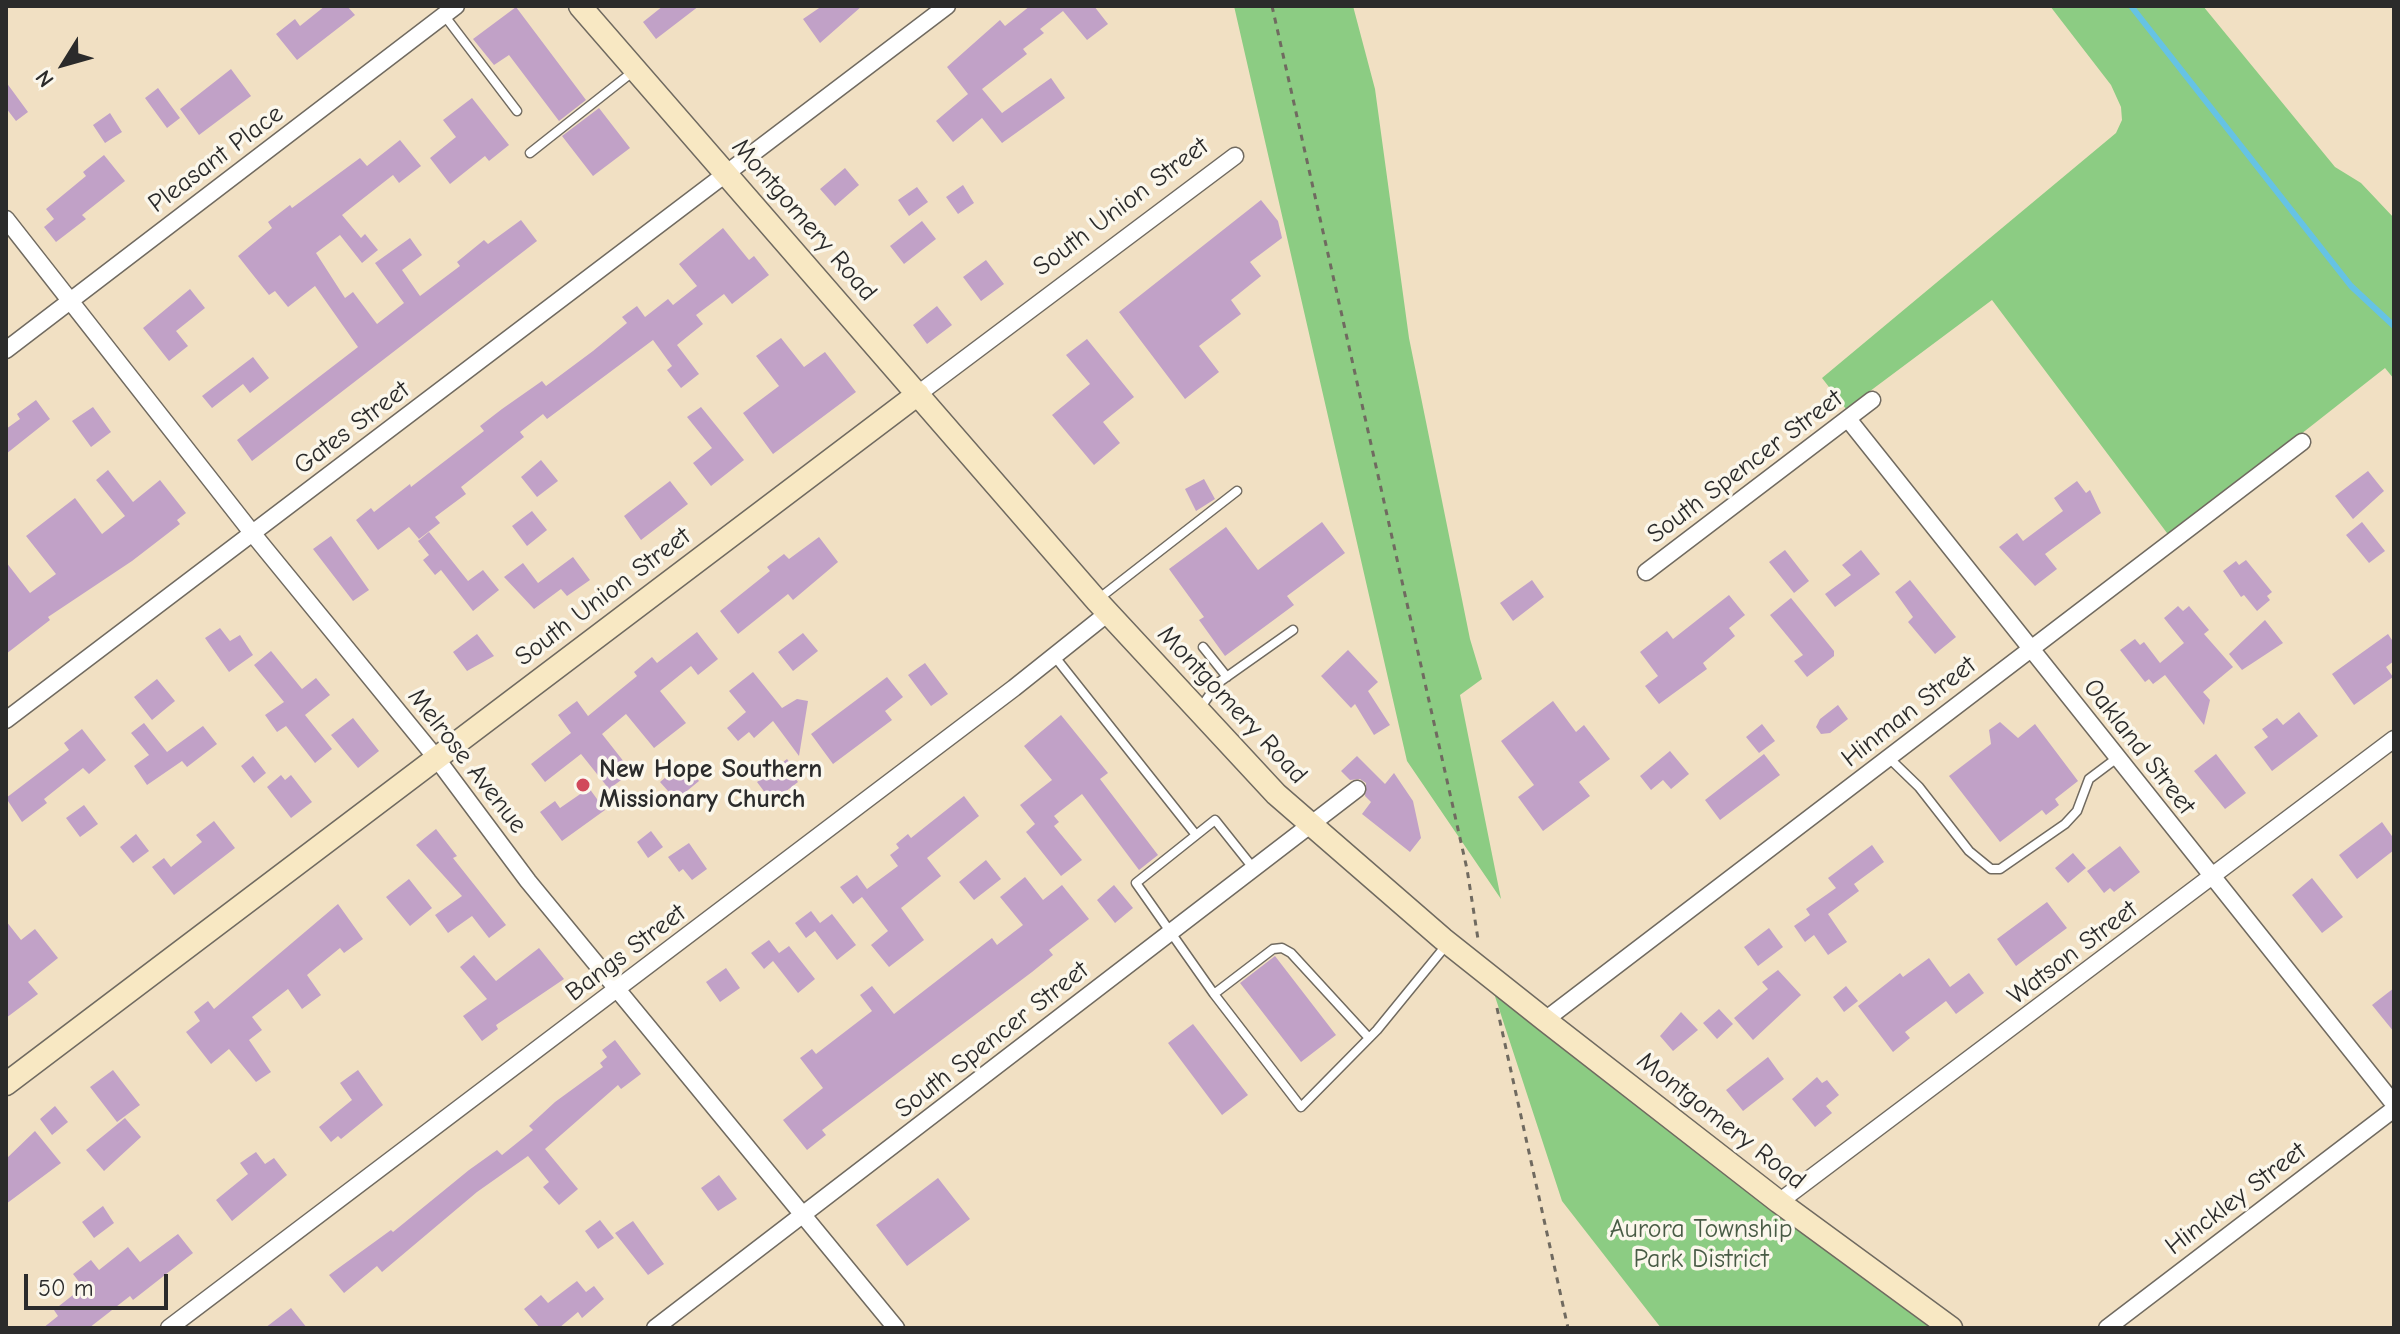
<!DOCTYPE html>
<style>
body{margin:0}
#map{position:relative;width:2400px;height:1334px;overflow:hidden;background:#f1e0c3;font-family:"Comic Neue",sans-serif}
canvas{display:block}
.frame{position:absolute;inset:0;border:8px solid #2b2b2b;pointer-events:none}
.north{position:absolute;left:24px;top:24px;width:80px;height:80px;-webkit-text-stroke:6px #fbf7ec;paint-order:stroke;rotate:233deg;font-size:22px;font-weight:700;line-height:32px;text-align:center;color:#2b2b2b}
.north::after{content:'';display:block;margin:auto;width:28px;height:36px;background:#2b2b2b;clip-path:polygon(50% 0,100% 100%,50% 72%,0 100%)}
.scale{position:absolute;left:24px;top:1274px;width:144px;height:36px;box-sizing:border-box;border:4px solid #2b2b2b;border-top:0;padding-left:10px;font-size:24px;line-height:28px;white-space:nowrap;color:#2b2b2b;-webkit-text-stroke:6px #fbf7ec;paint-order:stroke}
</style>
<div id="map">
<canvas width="2400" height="1334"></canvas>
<div class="frame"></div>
<div class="north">N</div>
<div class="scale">50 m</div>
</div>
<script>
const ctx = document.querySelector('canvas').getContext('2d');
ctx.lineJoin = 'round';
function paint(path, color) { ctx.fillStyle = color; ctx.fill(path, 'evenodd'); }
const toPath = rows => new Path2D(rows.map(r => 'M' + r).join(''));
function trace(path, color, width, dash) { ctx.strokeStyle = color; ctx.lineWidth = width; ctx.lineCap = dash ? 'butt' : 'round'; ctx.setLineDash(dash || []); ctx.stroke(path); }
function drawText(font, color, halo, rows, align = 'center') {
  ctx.font = font + ' "Comic Neue",sans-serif'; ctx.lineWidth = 7; ctx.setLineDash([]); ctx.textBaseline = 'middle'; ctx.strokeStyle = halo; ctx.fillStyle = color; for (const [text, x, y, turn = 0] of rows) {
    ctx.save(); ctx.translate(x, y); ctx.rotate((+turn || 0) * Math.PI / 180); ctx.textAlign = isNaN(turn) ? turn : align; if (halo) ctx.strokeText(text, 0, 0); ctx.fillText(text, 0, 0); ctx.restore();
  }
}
const green = toPath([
 [1234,6,1353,6,1375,89,1409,338,1470,639,1482,679,1460,695,1501,899,1407,761],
 [2050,6,2203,6,2335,167,2361,183,2394,218,2394,379,2385,368,2170,537,1992,300,1846,409,1822,378,2116,133,2122,120,2121,107,2111,85],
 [1488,975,1951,1328,1661,1328,1562,1201]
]);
const stream = toPath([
 [2131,6,2351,286,2394,326]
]);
const building = toPath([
 [325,6,347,6,355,15,297,60,276,34,295,19,300,26],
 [663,6,699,6,656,39,643,22],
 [822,6,862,6,820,43,803,19],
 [1030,6,1094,6,1108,24,1087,40,1063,11,1040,29,1044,33,1023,49,1027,54,982,89,1002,113,1051,78,1065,98,1002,143,982,118,953,142,936,121,968,94,947,67,1000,20,1005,26],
 [516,7,586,100,559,121,509,55,494,65,473,39],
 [231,69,251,96,199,135,180,109],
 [6,82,28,112,16,121,6,108],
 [158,88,180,118,167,128,145,98],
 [472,98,509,145,489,161,485,156,450,184,430,158,456,137,443,120],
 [599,108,630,148,593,176,562,136],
 [110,113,122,132,105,143,93,125],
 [400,140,421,166,399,183,393,175,342,215,361,238,365,234,378,250,362,263,340,235,316,253,345,298,353,292,377,324,404,303,375,263,410,238,422,255,402,270,420,296,460,266,457,262,484,240,488,244,521,220,537,241,252,461,237,440,358,347,315,286,288,307,275,291,269,295,238,256,272,228,268,222,290,205,292,208,360,158,367,166],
 [104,155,125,181,82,215,86,219,56,242,44,227,54,219,46,209,86,176,83,172],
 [845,168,859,185,835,206,820,189],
 [963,185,974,203,958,214,946,197],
 [917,187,928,202,909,216,898,200],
 [1261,200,1278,221,1282,238,1250,262,1261,276,1231,300,1241,314,1199,346,1219,372,1185,399,1119,312],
 [922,221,936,239,904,264,890,246],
 [723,228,749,260,754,256,769,275,732,304,724,294,696,315,703,324,677,345,699,374,681,388,667,370,672,366,653,340,547,419,543,414,520,432,524,437,461,487,466,494,435,517,440,523,419,539,409,527,378,550,356,520,371,508,374,512,410,484,411,487,484,431,480,426,502,409,542,381,546,386,593,351,627,323,622,317,637,306,645,317,668,299,673,305,697,286,679,264],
 [986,260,1004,284,981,301,963,277],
 [190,289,205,308,176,331,188,346,169,361,143,328],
 [937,306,952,325,927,344,913,325],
 [781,338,804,367,825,352,856,392,773,454,743,413,779,386,756,356],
 [1087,339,1134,397,1103,422,1120,443,1094,465,1052,415,1090,384,1066,355],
 [253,357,269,378,250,393,243,384,212,408,202,396],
 [36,400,50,419,6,454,6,429,20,419,17,414],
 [93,407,111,432,91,447,72,421],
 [701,407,744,460,711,486,693,463,712,448,687,417],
 [541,460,558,481,537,497,521,477],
 [108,470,133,502,160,480,186,513,177,520,180,524,132,561,48,617,50,620,6,654,6,562,30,593,56,574,26,536,75,498,102,534,125,516,96,480],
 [2368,471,2384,491,2353,519,2335,496],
 [1204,479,1215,499,1196,511,1185,489],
 [670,481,688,504,641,540,624,516],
 [2077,481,2086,493,2090,490,2101,513,2045,554,2057,569,2035,586,1999,547,2017,533,2023,541,2063,511,2054,498],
 [532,511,547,530,527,546,512,526],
 [1322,522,1345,553,1287,596,1294,605,1225,656,1199,620,1204,617,1169,569,1226,527,1258,570],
 [2362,522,2385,551,2369,563,2346,535],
 [429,532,468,581,483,570,499,590,473,611,441,570,435,575,423,560,429,555,418,541],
 [331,536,369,590,353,601,313,549],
 [819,537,838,562,793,600,788,594,738,634,720,611,770,571,767,567,784,554,789,559],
 [1785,550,1809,581,1794,593,1769,562],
 [1861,550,1880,574,1835,607,1825,594,1851,575,1842,565],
 [573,557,590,580,567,596,561,589,534,609,504,577,523,563,538,583],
 [2246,560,2272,592,2267,596,2270,600,2257,611,2244,595,2241,597,2223,571,2236,561,2239,565],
 [1532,580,1544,597,1513,621,1500,603],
 [1910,580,1956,637,1935,654,1908,622,1913,617,1895,592],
 [1729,595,1745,615,1729,628,1735,636,1703,663,1707,669,1659,704,1645,686,1658,676,1640,652,1667,631,1673,639],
 [1791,598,1834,651,1834,656,1807,677,1794,661,1803,655,1770,615],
 [2178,606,2183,611,2189,606,2209,630,2204,634,2233,667,2203,692,2210,700,2204,725,2165,675,2153,684,2149,679,2145,682,2120,650,2135,639,2140,645,2144,642,2160,663,2184,643,2164,618],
 [2265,620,2283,643,2242,670,2229,654],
 [220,628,230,641,240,635,253,655,229,672,205,638],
 [697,632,718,659,698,675,691,666,660,691,686,723,654,748,626,714,602,734,632,772,609,789,581,754,545,782,531,764,571,733,558,715,577,701,588,716,637,676,634,672,652,657,657,663],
 [803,633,818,651,793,671,778,652],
 [477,634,494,656,467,671,453,652],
 [2388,634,2394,643,2394,661,2386,667,2393,677,2354,705,2332,674],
 [1348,650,1378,682,1368,691,1390,725,1374,735,1355,704,1351,708,1321,676],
 [271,651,302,689,316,678,330,695,305,715,332,749,315,763,286,726,277,732,265,715,284,702,254,665],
 [925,663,948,694,931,706,908,675],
 [753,672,782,708,797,699,808,701,799,756,773,721,754,738,749,732,738,741,727,728,746,712,729,691],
 [887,677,903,697,885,711,892,720,833,764,811,734],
 [157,679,175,701,152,720,134,697],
 [1553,701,1576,732,1584,725,1610,759,1579,782,1590,796,1543,831,1518,797,1534,785,1501,741],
 [1838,705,1848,719,1830,733,1821,734,1816,727,1820,719],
 [2299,712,2318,736,2272,771,2254,747,2268,737,2262,729,2277,718,2283,725],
 [1061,715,1108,773,1100,779,1158,855,1139,870,1082,794,1054,816,1059,822,1054,826,1082,860,1061,876,1026,832,1035,824,1020,805,1052,780,1024,746],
 [353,718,379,751,358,768,331,735],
 [2000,722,2018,738,2035,724,2078,781,2055,799,2059,805,2046,815,2042,810,2000,842,1949,776,1991,744,1989,730],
 [144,723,167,752,203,726,217,744,187,767,182,761,147,785,134,766,149,755,131,733],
 [1762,724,1775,741,1759,753,1746,737],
 [82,729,106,760,89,774,83,768,44,799,47,803,22,822,6,798,69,750,64,743],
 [1670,751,1689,774,1671,789,1663,780,1651,790,1640,776],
 [1764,754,1780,775,1720,820,1705,800],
 [2216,754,2246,793,2225,809,2194,771],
 [253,756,266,773,254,783,241,766],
 [1357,756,1385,784,1394,773,1413,801,1421,838,1410,852,1362,814,1371,802,1365,796,1366,783,1360,779,1350,780,1341,771],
 [787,759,796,771,792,774,798,782,772,802,757,782],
 [684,762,699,781,676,800,660,782],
 [281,775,285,780,291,775,312,802,291,818,267,787],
 [589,788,605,810,562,841,540,812,555,801,560,808],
 [964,796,979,816,927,858,941,876,901,908,924,940,889,967,871,945,888,931,862,897,853,904,840,887,857,875,867,889,898,866,890,855,899,848,896,844,908,834,911,838],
 [84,805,98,824,80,837,66,818],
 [214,821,235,848,174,895,152,867,164,858,171,867,202,842,196,835],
 [2382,822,2394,839,2394,850,2357,879,2339,855],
 [436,829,457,856,453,858,506,925,489,938,472,916,448,933,435,915,462,896,416,845],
 [651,831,663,847,648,858,637,842],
 [136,834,149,851,133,863,120,847],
 [689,843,707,869,692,880,683,869,679,872,668,857],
 [1872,845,1884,862,1854,884,1859,891,1828,914,1847,942,1828,955,1814,935,1805,942,1794,926,1810,915,1806,909,1836,888,1828,878],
 [2120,846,2140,872,2114,892,2110,888,2104,893,2087,871],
 [2073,853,2086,868,2068,883,2055,868],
 [986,860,1001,879,974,900,959,882],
 [1025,877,1043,900,1062,885,1089,919,1049,950,1053,955,1032,972,822,1130,826,1135,807,1150,783,1120,823,1088,800,1058,812,1049,816,1054,872,1011,860,995,872,986,894,1014,992,938,997,945,1023,925,1000,897],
 [2312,878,2343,917,2322,933,2292,895],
 [409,879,432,908,410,926,386,897],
 [1114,885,1133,908,1115,923,1097,900],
 [2047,902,2067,928,2016,966,1997,939],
 [338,904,363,939,344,953,340,948,307,975,321,995,302,1009,288,989,252,1017,262,1030,249,1040,271,1072,256,1082,229,1049,211,1064,186,1032,200,1021,194,1012,208,1001,214,1009],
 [811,911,820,923,832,914,856,945,837,960,815,931,806,938,795,923],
 [6,921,21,940,35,929,58,958,28,982,38,994,6,1018],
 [1769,928,1783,947,1758,966,1744,947],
 [769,940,779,953,789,946,815,979,798,993,773,961,764,969,751,953],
 [539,948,564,979,496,1025,498,1029,482,1041,463,1016,487,999,460,967,474,955,496,981],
 [1275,956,1336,1035,1301,1062,1240,983],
 [1929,958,1950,987,1969,973,1984,993,1956,1014,1946,1001,1905,1032,1910,1038,1893,1052,1858,1006,1900,973,1903,977],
 [726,968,740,988,720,1002,706,982],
 [1778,970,1801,995,1753,1040,1734,1018,1768,989,1762,982],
 [1846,986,1858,1001,1844,1012,1833,997],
 [2394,988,2394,1032,2372,1005],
 [1719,1009,1733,1024,1717,1039,1703,1023],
 [1681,1012,1698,1030,1673,1051,1660,1036],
 [1193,1024,1248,1095,1222,1115,1168,1043],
 [615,1040,641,1074,621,1089,618,1085,545,1149,578,1189,559,1205,543,1187,549,1182,528,1156,477,1192,382,1272,377,1266,344,1293,329,1275,391,1230,393,1232,469,1170,497,1150,502,1155,533,1130,529,1126,555,1102,603,1067,600,1063,607,1057,602,1050],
 [1768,1057,1784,1079,1743,1111,1726,1090],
 [113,1070,140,1105,117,1122,90,1087],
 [358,1070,383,1105,341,1139,338,1136,331,1142,319,1127,352,1100,340,1083],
 [1817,1077,1822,1083,1827,1080,1839,1095,1826,1106,1832,1113,1815,1127,1792,1099],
 [55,1106,68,1122,52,1135,40,1119],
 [125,1118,141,1137,104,1171,86,1150],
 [35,1131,61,1163,6,1204,6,1159],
 [256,1152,265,1164,274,1158,287,1175,232,1221,216,1200,248,1174,240,1163],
 [719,1175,737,1199,718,1211,701,1188],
 [938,1178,970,1219,907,1266,876,1225],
 [103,1206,114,1223,94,1238,82,1222],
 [600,1220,614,1238,598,1249,585,1231],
 [633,1221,664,1264,648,1275,615,1233],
 [178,1234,193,1253,133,1300,130,1296,89,1328,43,1328,58,1316,54,1310,83,1287,73,1274,91,1260,99,1270,128,1247,140,1262],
 [577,1281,586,1292,594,1286,604,1299,582,1318,578,1312,559,1328,540,1328,524,1309,541,1295,548,1303],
 [291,1308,307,1328,265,1328]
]);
const path = toPath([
 [1272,6,1467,869,1478,939],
 [1497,1008,1568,1328]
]);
const lane = toPath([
 [444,15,517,111],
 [530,153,635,70],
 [1097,600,1237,491],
 [1203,647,1227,677],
 [1055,657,1196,835],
 [1201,707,1218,683,1293,630],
 [1889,758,1919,787,1969,851,1991,869,2000,869,2065,824,2077,811,2089,779,2117,758],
 [1254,869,1215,820,1136,883,1214,994,1301,1107,1377,1030,1448,943],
 [1214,994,1273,949,1282,948,1291,953,1369,1038]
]);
const street = toPath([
 [6,219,253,534,437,759,528,881,896,1328],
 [6,350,456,6],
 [918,394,1235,156],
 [1848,419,2394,1104],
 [1646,572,1872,400],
 [6,720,947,6],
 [1545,1020,2302,442],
 [1779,1202,2394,739],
 [169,1328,1014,688,1108,613],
 [655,1328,1357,789],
 [2107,1328,2394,1109]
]);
const secondary = toPath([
 [580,6,1097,601,1276,794,1443,939,1545,1020,1779,1202,1951,1328],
 [6,1084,918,394]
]);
const markers = [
 [583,785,8,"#d1495b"]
];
const streetNames = [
 ["Pleasant Place",216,159,-37],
 ["South Union Street",1121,207,-37],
 ["Montgomery Road",804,220,49],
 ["Gates Street",352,428,-37],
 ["South Spencer Street",1745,467,-37],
 ["South Union Street",603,597,-37],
 ["Montgomery Road",1232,705,47],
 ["Hinman Street",1909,712,-38],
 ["Oakland Street",2139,747,52],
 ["Melrose Avenue",467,761,52],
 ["Bangs Street",626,953,-37],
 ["Watson Street",2073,953,-37],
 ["South Spencer Street",992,1040,-38],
 ["Montgomery Road",1721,1121,38],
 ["Hinckley Street",2236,1199,-37]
];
const poiNames = [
 ["New Hope Southern",599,770],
 ["Missionary Church",599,800]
];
const parkNames = [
 ["Aurora Township",1701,1230],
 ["Park District",1701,1260]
];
paint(green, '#8ccc83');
trace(stream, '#66c3e4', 6);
paint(building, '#c1a1c7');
trace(lane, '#706a60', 11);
trace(street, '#706a60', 19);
trace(secondary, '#706a60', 25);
trace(path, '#706a60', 3, [6, 6]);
trace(lane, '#fff', 8);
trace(street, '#fff', 16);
trace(secondary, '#f8e8c3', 22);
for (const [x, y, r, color] of markers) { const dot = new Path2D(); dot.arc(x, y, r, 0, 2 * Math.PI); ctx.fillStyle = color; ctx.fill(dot); trace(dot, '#fbf7ec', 3); }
drawText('26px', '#2b2b2b', '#fbf7ec', streetNames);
drawText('bold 26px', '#2b2b2b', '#fbf7ec', poiNames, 'left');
drawText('26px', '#485b45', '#fbf7ec', parkNames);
</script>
